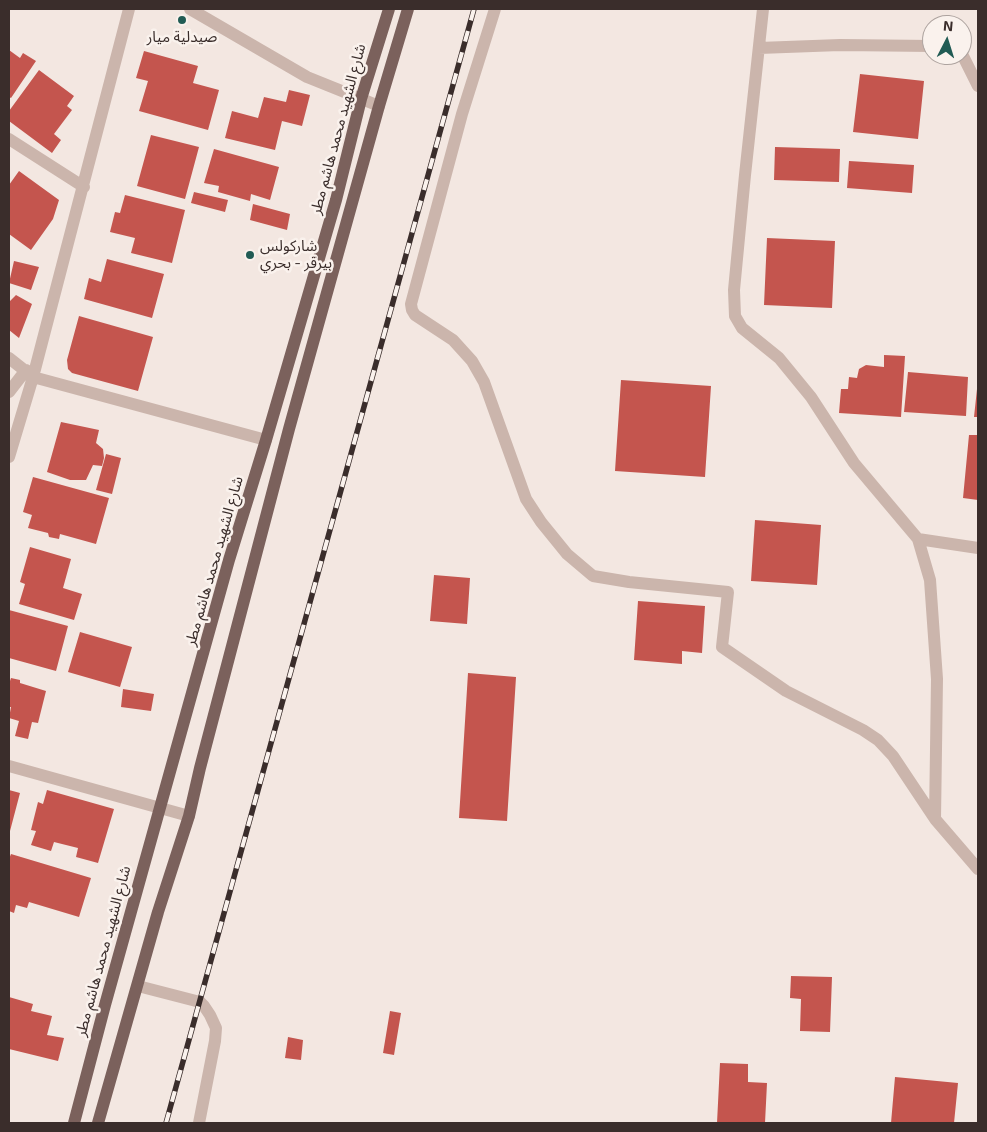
<!DOCTYPE html>
<meta charset="utf-8">
<style>
body{margin:0}
#map{position:relative;width:987px;height:1132px;overflow:hidden;background:#f3e7e1;font-family:"Exo 2",sans-serif}
canvas{display:block}
.frame{position:absolute;inset:0;border:10px solid #3a2d2b;pointer-events:none}
.north{position:absolute;left:922px;top:15px;width:50px;height:50px;box-sizing:border-box;background:#faf2ed;border:1px solid #ada39f;border-radius:50%;rotate:5deg;font-size:14px;font-weight:700;line-height:20px;text-align:center;color:#3a2d2b}
.north::after{content:'';display:block;margin:auto;width:18px;height:22px;background:#215b54;clip-path:polygon(50% 0,100% 100%,50% 72%,0 100%)}
</style>
<div id="map">
<canvas width="987" height="1132"></canvas>
<div class="frame"></div>
<div class="north">N</div>
</div>
<script>
const ctx = document.querySelector('canvas').getContext('2d');
ctx.lineJoin = 'round';
function paint(path, color) { ctx.fillStyle = color; ctx.fill(path, 'evenodd'); }
const toPath = rows => new Path2D(rows.map(r => 'M' + r).join(''));
function trace(path, color, width, dash) { ctx.strokeStyle = color; ctx.lineWidth = width; ctx.lineCap = dash ? 'butt' : 'round'; ctx.setLineDash(dash || []); ctx.stroke(path); }
function drawText(font, color, halo, rows, align = 'center') {
  ctx.font = font + ' "Exo 2","Noto Sans Arabic",sans-serif'; ctx.lineWidth = 5; ctx.setLineDash([]); ctx.textBaseline = 'middle'; ctx.strokeStyle = halo; ctx.fillStyle = color; for (const [text, x, y, turn = 0] of rows) {
    ctx.save(); ctx.translate(x, y); ctx.rotate((+turn || 0) * Math.PI / 180); ctx.textAlign = isNaN(turn) ? turn : align; if (halo) ctx.strokeText(text, 0, 0); ctx.fillText(text, 0, 0); ctx.restore();
  }
}
const building = toPath([
 [9,50,20,58,23,53,36,61,11,98,9,97],
 [144,51,198,66,193,83,219,90,208,130,139,111,148,81,136,78],
 [39,70,74,96,67,106,72,110,54,134,61,140,52,153,9,121,9,111],
 [860,74,924,81,918,139,853,132],
 [289,90,310,95,302,126,282,121,275,150,225,138,232,111,258,118,264,97,286,102],
 [151,135,199,147,185,199,137,186],
 [775,147,840,149,839,182,774,180],
 [214,149,279,167,270,200,251,194,250,201,218,192,219,186,204,183],
 [849,161,914,165,912,193,847,188],
 [19,171,59,200,53,219,31,250,9,234,9,185],
 [194,192,228,200,225,212,191,203],
 [125,195,185,210,172,263,131,253,135,238,110,232,115,212,120,213],
 [253,204,290,214,287,230,250,220],
 [767,238,835,241,832,308,764,305],
 [107,259,164,274,152,318,84,299,89,278,101,282],
 [14,261,39,267,31,290,9,283],
 [16,295,32,304,19,338,9,330,9,300,10,301],
 [79,316,153,337,138,391,72,373,68,369,67,360],
 [884,355,905,356,901,417,839,413,841,389,848,389,849,377,857,378,859,369,866,365,884,367],
 [908,372,968,377,966,416,904,412],
 [621,380,711,386,705,477,615,471],
 [977,389,978,389,978,417,974,417],
 [61,422,99,430,96,443,103,449,104,458,102,466,93,465,86,480,70,480,47,472],
 [969,435,978,435,978,500,963,498],
 [106,454,121,458,112,494,96,490],
 [33,477,109,498,96,544,60,534,59,539,49,537,48,533,28,528,32,515,23,512],
 [755,520,821,525,817,585,751,581],
 [30,547,71,559,63,588,82,594,74,620,19,604,25,584,20,582],
 [434,575,470,578,467,624,430,621],
 [638,601,705,606,702,653,682,651,682,664,634,660],
 [9,610,68,626,56,671,9,658],
 [80,632,132,647,120,687,68,672],
 [468,673,516,677,507,821,459,818],
 [11,678,20,680,20,683,46,691,38,723,32,722,28,739,15,736,19,721,9,718,11,707,9,707,9,681,10,681],
 [123,689,154,694,151,711,121,707],
 [9,790,20,793,10,831,9,831],
 [47,790,114,809,98,863,76,857,78,848,54,842,51,851,31,845,36,831,31,830,38,802,43,804],
 [11,854,91,878,79,917,29,902,27,908,16,905,14,913,9,911,9,859],
 [791,976,832,977,830,1032,800,1031,801,999,790,998],
 [9,997,33,1004,31,1011,52,1016,47,1035,64,1038,58,1061,9,1049],
 [390,1011,401,1013,394,1055,383,1053],
 [288,1037,303,1040,301,1060,285,1058],
 [720,1063,748,1064,748,1082,767,1083,765,1123,717,1123],
 [895,1077,958,1083,954,1123,891,1123]
]);
const minor = toPath([
 [190,9,307,77,379,106],
 [495,9,462,114,411,304,412,310,415,315,453,340,472,361,484,382,526,499,541,522,567,554,593,576,629,582,728,592,722,647,786,691,863,730,878,740,893,756,935,819,978,869],
 [763,9,745,175,734,290,735,316,742,328,779,358,811,397,854,463,918,539,930,580,937,679,935,819],
 [759,48,840,45,932,46],
 [962,54,978,86],
 [9,139,84,187],
 [9,358,33,377,266,440],
 [9,392,26,370],
 [9,457,33,377,129,9],
 [918,539,978,548],
 [9,766,189,816],
 [138,986,200,1002,204,1006,210,1015,216,1028,215,1041,199,1123]
]);
const major = toPath([
 [74,1123,105,1005,229,560,266,440,336,200,361,99,389,9],
 [98,1123,158,912,189,816,200,768,289,429,379,106,408,9]
]);
const rail = toPath([
 [166,1123,474,9]
]);
const markers = [
 [182,20,5,"#215b54"],
 [250,255,5,"#215b54"]
];
const poiNames = [
 ["صيدلية ميار",182,37],
 ["شاركولس",260,246,"left"],
 ["بيرقر - بحري",260,263,"left"]
];
const streetNames = [
 ["شارع الشهيد محمد هاشم مطر",338,129,-75],
 ["شارع الشهيد محمد هاشم مطر",214,561,-74],
 ["شارع الشهيد محمد هاشم مطر",103,951,-75]
];
paint(building, '#c4554e');
trace(minor, '#cbb5ac', 12);
trace(major, '#7b615c', 12);
trace(rail, '#3a2d2b', 5.5);
trace(rail, '#faf2ed', 4, [11]);
for (const [x, y, r, color] of markers) { const dot = new Path2D(); dot.arc(x, y, r, 0, 2 * Math.PI); ctx.fillStyle = color; ctx.fill(dot); trace(dot, '#faf2ed', 2); }
drawText('15px', '#3a2d2b', '#faf2ed', poiNames);
drawText('15px', '#3a2d2b', '#faf2ed', streetNames);
</script>
